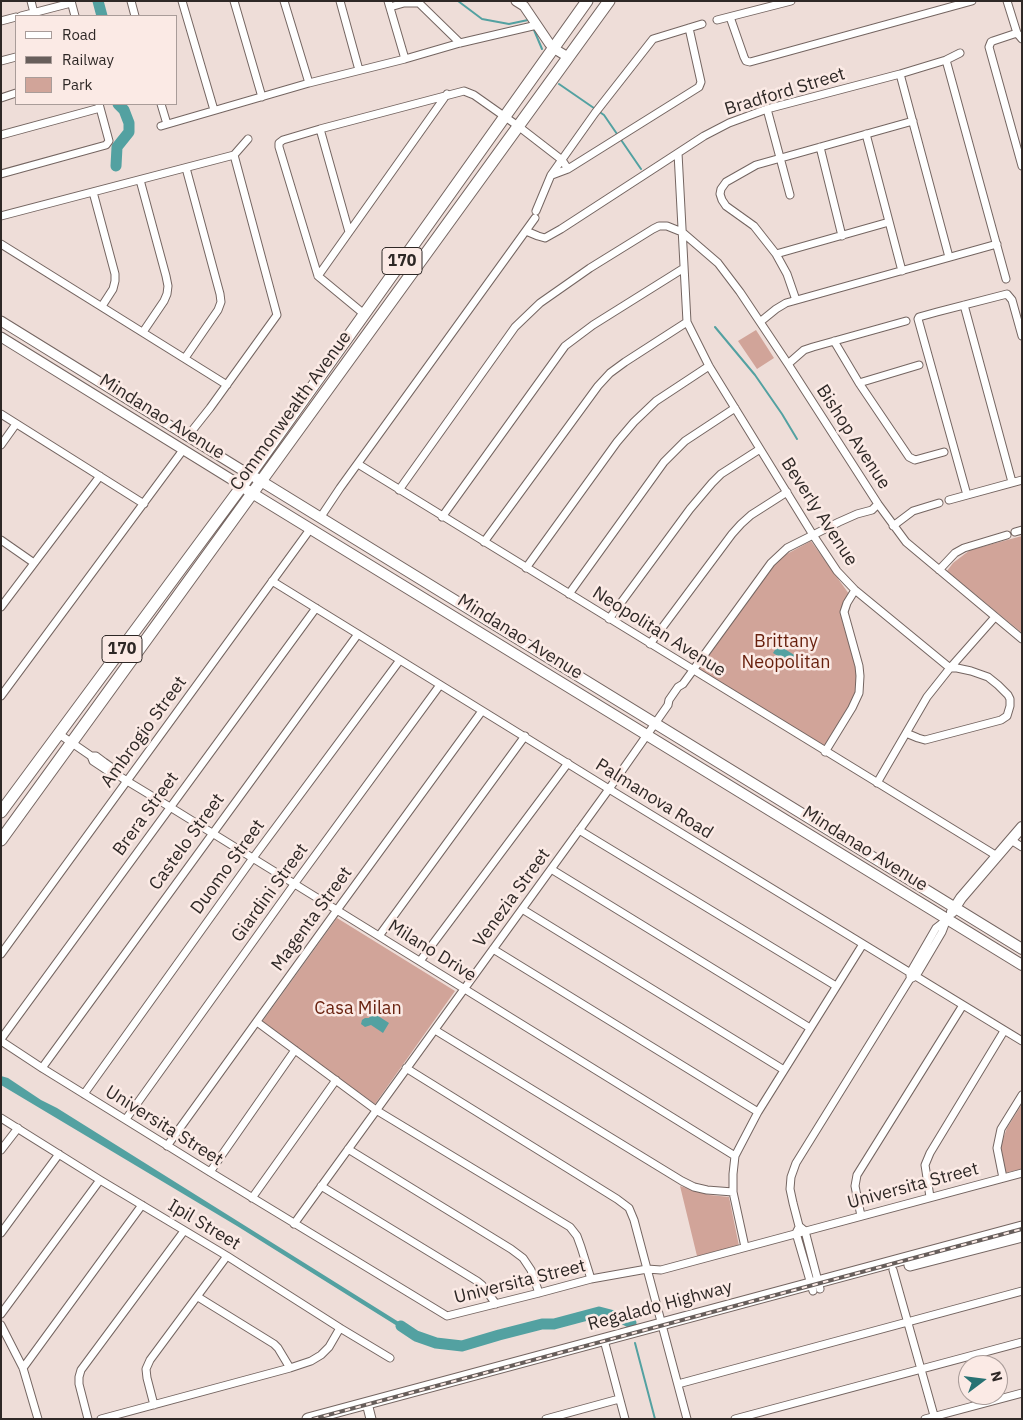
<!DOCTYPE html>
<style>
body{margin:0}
#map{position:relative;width:1023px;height:1420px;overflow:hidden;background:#eeddd8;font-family:"IBM Plex Sans",sans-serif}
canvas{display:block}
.frame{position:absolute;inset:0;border:2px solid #2e2826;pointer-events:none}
.legend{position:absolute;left:15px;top:15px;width:162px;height:90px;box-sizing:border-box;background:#fbeae5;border:1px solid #a99c99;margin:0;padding:6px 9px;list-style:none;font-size:15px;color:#2e2826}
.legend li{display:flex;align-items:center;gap:10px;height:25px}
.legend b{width:25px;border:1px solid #a99c99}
.north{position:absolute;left:958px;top:1355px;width:50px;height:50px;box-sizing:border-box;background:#fbeae5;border:1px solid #a99c99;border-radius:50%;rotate:75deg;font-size:14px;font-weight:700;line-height:20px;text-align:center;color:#2e2826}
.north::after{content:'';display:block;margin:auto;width:18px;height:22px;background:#287273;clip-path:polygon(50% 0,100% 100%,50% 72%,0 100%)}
</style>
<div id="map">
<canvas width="1023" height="1420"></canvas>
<div class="frame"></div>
<ul class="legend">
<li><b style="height:6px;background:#fff"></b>Road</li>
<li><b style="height:6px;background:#675e5b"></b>Railway</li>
<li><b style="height:14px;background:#d1a499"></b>Park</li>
</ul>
<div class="north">N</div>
</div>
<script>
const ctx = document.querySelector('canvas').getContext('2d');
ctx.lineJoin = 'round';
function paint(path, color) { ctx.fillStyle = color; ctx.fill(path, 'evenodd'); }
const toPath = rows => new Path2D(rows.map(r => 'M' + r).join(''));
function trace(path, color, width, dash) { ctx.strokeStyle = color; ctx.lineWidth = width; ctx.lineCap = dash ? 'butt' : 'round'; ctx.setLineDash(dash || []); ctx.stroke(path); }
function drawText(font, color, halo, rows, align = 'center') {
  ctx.font = font + ' "IBM Plex Sans",sans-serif'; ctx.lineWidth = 5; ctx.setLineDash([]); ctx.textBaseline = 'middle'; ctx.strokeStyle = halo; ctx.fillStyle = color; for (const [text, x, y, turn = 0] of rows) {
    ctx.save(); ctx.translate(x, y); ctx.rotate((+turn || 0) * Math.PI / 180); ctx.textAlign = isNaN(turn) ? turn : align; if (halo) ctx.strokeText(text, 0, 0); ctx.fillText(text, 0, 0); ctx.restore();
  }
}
const green = toPath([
 [756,330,774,358,757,369,738,341],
 [1022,536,1022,633,947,571,953,563,970,550],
 [811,541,849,594,841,609,843,624,853,658,857,676,856,692,853,699,826,744,821,746,698,670,775,564,785,555],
 [337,918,455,991,375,1104,262,1022],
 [1022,1104,1022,1169,1004,1173,1000,1147,1007,1128],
 [680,1186,710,1195,729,1197,739,1246,697,1256]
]);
const water = toPath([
 [778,645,796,656,791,664,773,653],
 [372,1012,389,1023,383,1033,371,1025,365,1027,361,1024,362,1020,365,1018,369,1018],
 [1,1076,8,1078,41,1100,57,1108,410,1329,413,1334,410,1334,237,1226,1,1085]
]);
const stream = toPath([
 [458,1,482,19,509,24,528,20],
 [534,30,542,49],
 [559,84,604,115,641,169],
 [715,327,755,375,782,414,797,439],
 [635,1343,655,1419]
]);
const river = toPath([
 [98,1,102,16],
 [116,166,117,147,129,132,129,123,124,110,118,104],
 [401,1326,416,1336,436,1343,462,1346,499,1335,542,1324,554,1324,599,1312,622,1318,631,1323]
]);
const minor = toPath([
 [31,1,34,13],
 [71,1,75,16],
 [131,1,135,16],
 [182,1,214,110],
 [234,1,262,97],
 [284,1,309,83],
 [340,1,359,70],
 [388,1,405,59],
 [1007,1,1017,33,1022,39],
 [390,7,404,3,419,3,460,43],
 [21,16,71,3],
 [730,17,744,57,746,61,750,62,972,1],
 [717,20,791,1],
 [1,21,16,17],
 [1017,33,993,41,991,42,989,47,1022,166],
 [946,60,1006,279],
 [1,61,16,57],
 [900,74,949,257],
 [1,98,16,93],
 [161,104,167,124],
 [767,109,790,195],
 [161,126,309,83,405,59,460,43,537,25],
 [320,129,349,232],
 [866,134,902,271],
 [1,135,100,108],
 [820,147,842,236],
 [678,153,687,322,709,366,813,535,837,571,855,590,950,668,957,668,971,671,988,677,998,685,1008,695,1010,699,1010,706,1007,716,1001,720,925,740,918,738,906,733],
 [1,174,106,145,109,141,99,104],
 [552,175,568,169,699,87,701,82,689,28],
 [140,180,166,276,168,286,167,294,164,301,143,332],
 [93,192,115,274,115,281,113,289,102,306],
 [536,211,551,175,595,113,653,39,702,24],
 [1,216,234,155,248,139],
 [526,231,538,236,545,238,561,229,704,136,729,123,767,109,900,74,946,60,960,53],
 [1,244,227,385],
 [776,254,889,222],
 [318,276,447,94],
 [796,300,787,274,776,254,754,226,726,206,722,200,720,194,721,189,726,182,756,165,913,121],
 [964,305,1012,482],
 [364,314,318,276,279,147,279,143,283,140,320,129,464,91,474,95,518,126,562,160,568,169],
 [760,322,776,309,786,303,997,244],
 [834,341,859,383,909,457,915,460,944,452],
 [185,358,218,310,221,302,220,294,186,168],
 [788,364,804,350,813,347,906,321],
 [859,383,919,365],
 [1,414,144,504],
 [187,437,210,408,277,315,234,155],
 [1,445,16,424],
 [358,464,997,856],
 [399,490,515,327,540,303,590,268,653,229,659,226,667,226,682,232,718,263,740,292,788,364,878,504,906,542,1022,639],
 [967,495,918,319,919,317,937,312,1007,294,1012,300,1022,336],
 [949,500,1022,480],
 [442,517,565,346,593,325,684,268],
 [320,518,340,488,535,218],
 [893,526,913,511,939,503],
 [1015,532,1022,530],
 [1,540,34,563],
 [484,542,598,386,610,373,625,362,687,322],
 [526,568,617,442,634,422,656,401,709,366],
 [939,570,955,553,964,548,1007,535],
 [272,581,609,789,1022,1041],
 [569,594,664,462,685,441,735,408],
 [1,607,100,476],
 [609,619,690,509,712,483,721,474,760,449],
 [650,644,732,534,741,524,751,515,787,492],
 [1,696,183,450],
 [59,734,91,756,96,756,104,762,111,767,113,772,127,781,170,807,735,1156],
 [825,752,852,708,859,693,860,676,859,666,844,612,847,603,855,590],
 [91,756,93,761,108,771,113,772],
 [877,783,927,697,950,668,995,617],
 [579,830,836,986],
 [1011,840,1022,847],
 [551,869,810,1028],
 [522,909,784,1070],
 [379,936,525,736],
 [493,949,758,1112],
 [1,954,311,528],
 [420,961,568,763],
 [910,976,910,973,936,928,945,921],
 [257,1022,376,1110,570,1227,577,1236,581,1247,591,1279],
 [435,1030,682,1181,694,1187,707,1190,733,1192],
 [1,1039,316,608],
 [1,1041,42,1068,210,1172,447,1316,539,1293,591,1279,647,1269,661,1270,1022,1173],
 [42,1068,358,634],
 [406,1068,617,1199,629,1208,634,1220,687,1419],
 [84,1094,253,858,400,660],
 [1,1118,100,1180,227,1256,340,1328,390,1358],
 [126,1119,295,883,440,685],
 [167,1146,337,910,482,711],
 [348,1149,511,1249,523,1258,531,1270,539,1293],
 [1,1150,18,1128],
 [210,1172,295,1050],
 [1003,1178,997,1148,1001,1129,1022,1095],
 [321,1186,477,1281,482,1285,496,1304],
 [930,1197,925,1165,930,1153,1004,1031],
 [252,1198,336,1080],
 [861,1216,855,1186,857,1175,963,1005],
 [294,1224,609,789,668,705,669,700,678,687,683,684,771,563,787,548,839,522,857,514,872,510,878,504],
 [798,1229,796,1233,813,1291],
 [1,1233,59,1154],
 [745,1247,733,1192,733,1174,735,1156,758,1112,863,944],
 [893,1270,935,1419],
 [820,1289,805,1231,799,1226,793,1203,790,1189,791,1177,796,1163,910,979,916,976,942,932,947,919],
 [198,1297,274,1344,278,1348,290,1368],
 [1,1314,100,1180],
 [1,1325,23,1368,38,1419],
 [604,1340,625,1419],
 [23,1368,142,1205],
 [678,1384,1022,1291],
 [154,1405,147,1378,146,1369,150,1360,227,1256],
 [88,1419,79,1384,79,1377,81,1370,184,1231],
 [101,1419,290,1368,311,1361,321,1355,329,1347,340,1328],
 [546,1419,619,1399],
 [735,1419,1022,1342],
 [925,1419,1022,1393]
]);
const tertiary = toPath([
 [516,1,524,6,549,43,553,48,568,57],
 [1,321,250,475],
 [1,337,242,486],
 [367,1403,371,1419]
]);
const secondary = toPath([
 [256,478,1022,949],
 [247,490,1022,965],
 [952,912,961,898,1022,827]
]);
const primary = toPath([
 [1,812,242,486,587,1],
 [1,840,609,1],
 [910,1265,1022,1236],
 [308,1419,1022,1227]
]);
const rail = toPath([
 [313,1419,1022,1229]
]);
const shields = [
 [402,261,40],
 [122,649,40]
];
const shieldNames = [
 ["170",402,261],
 ["170",122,649]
];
const streetNames = [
 ["Bradford Street",785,92,-17],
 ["Commonwealth Avenue",291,411,-54],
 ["Mindanao Avenue",162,417,32],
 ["Bishop Avenue",853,437,57],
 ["Beverly Avenue",819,512,57],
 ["Neopolitan Avenue",659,632,32],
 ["Mindanao Avenue",520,637,32],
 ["Ambrogio Street",144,732,-54],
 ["Palmanova Road",654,799,32],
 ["Brera Street",146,814,-54],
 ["Castelo Street",187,842,-54],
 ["Mindanao Avenue",865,849,32],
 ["Duomo Street",228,867,-54],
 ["Giardini Street",270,893,-54],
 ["Venezia Street",512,898,-54],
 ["Magenta Street",312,919,-54],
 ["Milano Drive",432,951,32],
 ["Universita Street",164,1126,32],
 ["Universita Street",913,1186,-15],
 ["Ipil Street",204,1225,31],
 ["Universita Street",520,1282,-14],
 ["Regalado Highway",660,1306,-15]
];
const parkNames = [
 ["Brittany",786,642],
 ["Neopolitan",786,663],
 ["Casa Milan",358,1009]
];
paint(green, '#d1a499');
paint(water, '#53a1a1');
trace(stream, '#53a1a1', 2);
trace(river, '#53a1a1', 11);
trace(minor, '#746561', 9);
trace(tertiary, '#746561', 11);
trace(secondary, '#746561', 12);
trace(primary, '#746561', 13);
trace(minor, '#fff', 7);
trace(tertiary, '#fff', 9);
trace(secondary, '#fff', 10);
trace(primary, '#fff', 11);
trace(rail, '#675e5b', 4);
trace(rail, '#fbeae5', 2, [5.5]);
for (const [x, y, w] of shields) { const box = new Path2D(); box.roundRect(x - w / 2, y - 13.5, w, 27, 4); ctx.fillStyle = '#fbeae5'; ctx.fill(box); trace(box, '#2e2826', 1); }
drawText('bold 16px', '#2e2826', null, shieldNames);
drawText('18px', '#2e2826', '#fbeae5', streetNames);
drawText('18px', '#671f0c', '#fbeae5', parkNames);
</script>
